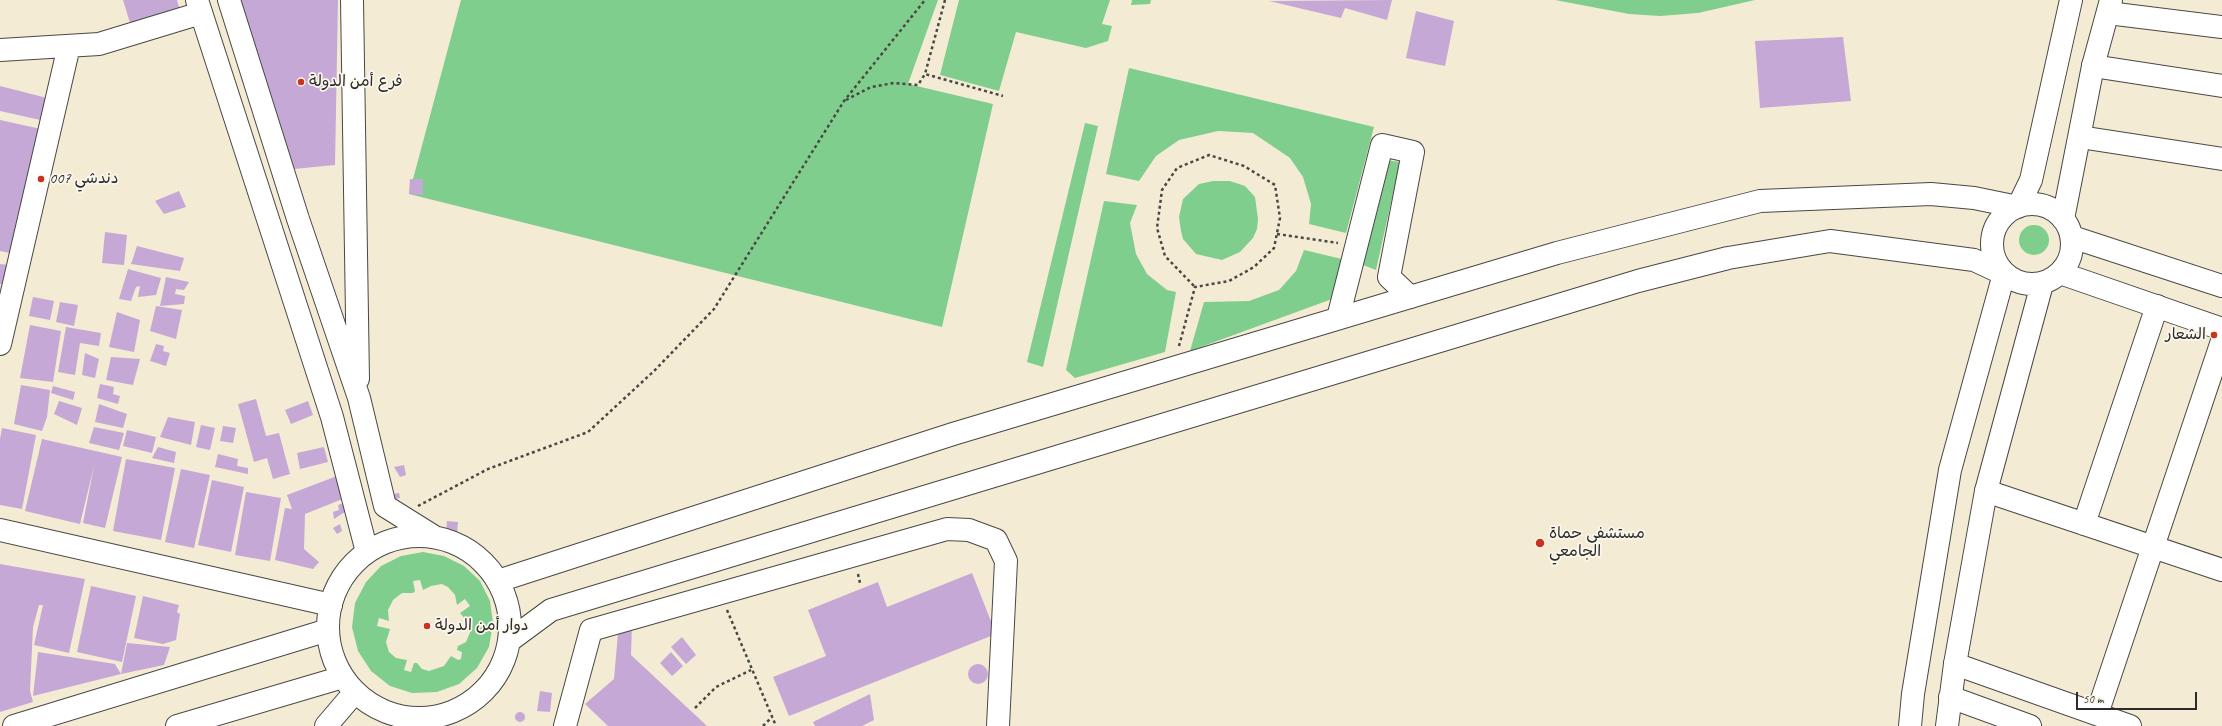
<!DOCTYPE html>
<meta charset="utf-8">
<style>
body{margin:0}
#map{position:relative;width:2222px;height:726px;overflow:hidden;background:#f4ebd5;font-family:Caveat,sans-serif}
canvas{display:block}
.scale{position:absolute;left:2076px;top:692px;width:121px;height:18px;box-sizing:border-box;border:2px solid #2b2b2b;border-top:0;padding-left:5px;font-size:12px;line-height:14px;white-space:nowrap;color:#2b2b2b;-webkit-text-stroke:3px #fbf7ec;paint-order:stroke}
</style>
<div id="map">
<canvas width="2222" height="726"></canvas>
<div class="scale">50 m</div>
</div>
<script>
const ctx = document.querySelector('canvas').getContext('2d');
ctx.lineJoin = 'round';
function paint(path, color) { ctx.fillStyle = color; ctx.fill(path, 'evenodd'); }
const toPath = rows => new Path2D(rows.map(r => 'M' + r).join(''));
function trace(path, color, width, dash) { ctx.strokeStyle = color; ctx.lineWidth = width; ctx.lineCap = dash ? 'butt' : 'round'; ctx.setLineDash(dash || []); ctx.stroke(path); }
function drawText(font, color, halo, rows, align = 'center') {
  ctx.font = font + ' Caveat,"Playpen Sans Arabic",sans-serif'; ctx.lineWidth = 3.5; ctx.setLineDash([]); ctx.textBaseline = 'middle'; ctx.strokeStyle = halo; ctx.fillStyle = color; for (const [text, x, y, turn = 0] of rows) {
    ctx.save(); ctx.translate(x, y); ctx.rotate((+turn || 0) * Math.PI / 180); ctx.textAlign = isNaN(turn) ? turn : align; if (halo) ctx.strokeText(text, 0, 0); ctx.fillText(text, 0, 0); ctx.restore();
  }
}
const green = toPath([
 [461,0,938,0,908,84,993,104,942,327,409,194],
 [959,0,1110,0,1102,24,1112,26,1108,41,1086,48,1016,32,999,91,940,75],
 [1132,0,1151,0,1150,4,1131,5],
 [1555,0,1755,0,1698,13,1660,16,1629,14],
 [1129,68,1374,127,1346,233,1309,224,1311,204,1303,177,1290,158,1253,133,1218,131,1179,140,1156,156,1139,181,1106,174],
 [1085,123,1098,126,1043,367,1027,362],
 [1385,160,1400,162,1376,270,1363,265],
 [1230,181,1245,186,1255,197,1258,219,1257,229,1253,238,1240,252,1222,260,1196,254,1183,239,1181,231,1179,217,1183,199,1199,184,1213,181],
 [1104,201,1137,205,1130,223,1136,254,1147,274,1167,290,1176,292,1165,352,1075,378,1066,370],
 '2019 240a15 15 0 1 1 30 0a15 15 0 1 1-30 0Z',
 [1304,250,1342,259,1332,299,1190,351,1204,302,1249,301,1279,290,1296,271],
 [423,552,444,556,464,566,480,581,490,601,493,623,489,647,477,668,459,684,437,692,412,693,390,686,371,671,358,651,352,627,355,603,366,582,381,566,401,556],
 [420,580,423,590,431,586,442,584,448,587,455,595,457,605,465,599,470,606,460,613,470,625,471,630,466,642,458,646,457,650,462,652,461,659,458,660,451,656,444,666,429,671,422,669,417,663,414,663,411,672,404,670,407,660,396,658,389,652,386,642,390,629,377,626,379,618,389,621,388,610,393,600,402,593,413,593,415,591,413,581]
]);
const building = toPath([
 [123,0,177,0,180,11,131,26],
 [241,0,338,0,335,165,294,169],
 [1392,0,1387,20,1345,8,1341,18,1269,1],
 [1416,11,1454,21,1445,66,1406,58],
 [1843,37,1851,101,1760,108,1755,41],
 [0,86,51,99,45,121,0,111],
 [0,120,41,129,15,254,0,251],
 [410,179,423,179,423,195,409,194],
 [179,191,186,207,164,214,155,201],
 [105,232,127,235,124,265,102,263],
 [137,246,184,258,180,271,131,264],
 [0,264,9,265,5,285,0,284],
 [128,269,161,278,156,295,138,297,140,286,136,287,131,301,119,299],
 [166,277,189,282,184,290,176,289,175,294,185,296,184,304,160,306],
 [33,297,54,301,50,320,29,316],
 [60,302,78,305,74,326,56,322],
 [156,306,182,310,176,339,150,331],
 [117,312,140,320,134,352,109,347],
 [30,325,61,331,53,382,20,378],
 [66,327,101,333,99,346,80,343,75,375,58,372],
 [156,344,164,346,163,351,170,353,166,366,150,361],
 [85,353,99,359,95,378,82,375],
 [111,357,140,359,133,385,106,380],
 [100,384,114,387,113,394,120,396,118,404,97,398],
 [21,385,50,390,47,417,42,431,14,424],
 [53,386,75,392,73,400,51,393],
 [256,399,266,436,279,433,290,474,273,479,267,458,254,462,238,404],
 [59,401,82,408,77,425,54,414],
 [308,401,313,415,291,424,285,410],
 [99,404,127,414,123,428,95,422],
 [168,417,195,422,191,445,160,437],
 [201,425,215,428,210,450,196,447],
 [223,426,236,428,233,443,220,441],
 [94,427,124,433,119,450,89,443],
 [2,428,36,435,22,509,0,505,0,439],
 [127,430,156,437,152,453,123,446],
 [42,439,122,457,105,528,83,523,94,466,80,524,25,511],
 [158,447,176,452,174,463,152,458],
 [324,447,328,462,300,469,297,453],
 [218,454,238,459,237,466,248,468,248,474,215,467],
 [126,459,175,468,161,540,113,531],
 [404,465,406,475,400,477,394,467],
 [181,469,210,475,194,548,165,542],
 [337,476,345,498,305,514,304,549,319,562,313,569,275,560,285,508,292,509,287,495],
 [212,480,244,487,231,552,198,545],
 [246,492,281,498,270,561,235,555],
 [399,493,400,498,395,499,394,494],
 [345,503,348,510,334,519,333,512,339,510,338,505],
 [447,521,458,522,457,533,446,532],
 [340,524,342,531,337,534,333,528],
 [0,564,85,579,69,653,34,645,43,605,39,605,33,627,30,691,33,702,0,712],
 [972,573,996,634,789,716,773,677,826,656,808,610,878,582,887,607],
 [91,586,136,596,122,662,77,652],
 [143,596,179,605,177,612,180,614,176,640,163,644,134,638],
 [632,624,631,655,707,726,608,726,585,704,614,679,618,633],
 [682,637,696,655,686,664,671,647],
 [127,643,170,647,164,665,121,674],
 [38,652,115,664,121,674,33,696],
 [671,652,683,666,672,676,660,663],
 '968 674a10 10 0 1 1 20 0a10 10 0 1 1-20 0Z',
 [540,691,552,693,550,712,537,711],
 [870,694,874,720,862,726,815,726,813,722],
 '515 717a5 5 0 1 1 10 0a5 5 0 1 1-10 0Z'
]);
const path = toPath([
 [945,0,925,74,1003,96],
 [846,100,871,87,894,83,918,85,925,74],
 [1277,234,1338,243],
 [1179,346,1195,287,1229,281,1254,267,1274,248,1280,218,1275,185,1244,166,1209,155,1177,168,1162,190,1157,228,1165,256,1195,287],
 [418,506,488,469,588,432,654,371,714,309,844,101,925,0],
 [858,574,860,583],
 [727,610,776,726],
 [695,708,716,687,751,670],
 [763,726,772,717]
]);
const minor = toPath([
 [2108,13,2222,27],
 [0,50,99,44,201,13],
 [2093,66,2222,86],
 [2080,137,2222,159],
 [1338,318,1382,145,1413,152,1389,277,1410,297],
 [0,344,69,46],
 [1986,491,2222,570],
 [2084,524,2157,306],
 [0,530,331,605],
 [1955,664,2130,726],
 [1950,697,2030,726],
 [2097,714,2222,341],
 [326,726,355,692],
 [565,726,591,630,947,529,969,530,996,540,1006,561,998,726]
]);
const major = toPath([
 [197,0,332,417,367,552],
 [229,0,298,219,359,398,385,506,433,536],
 [352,0,358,379],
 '1992 244a40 40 0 1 1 80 0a40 40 0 1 1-80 0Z',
 [2063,219,2093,66,2111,0],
 [2072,237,2222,286],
 [2060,273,2222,329],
 '328 627a91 91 0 1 1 182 0a91 91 0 1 1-182 0Z',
 [498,581,953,434,1557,253,1760,201,1931,194,1974,198,2018,207,2031,180,2071,0],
 [509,641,551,610,1638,281,1728,258,1830,241,1974,260,2004,274,1950,470,1913,694,1910,726],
 [14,726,328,630],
 [177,726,343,677],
 [1947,726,1955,664,1986,491,2042,284]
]);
const markers = [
 [301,82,4,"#c8321e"],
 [41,179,4,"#c8321e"],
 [2214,335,4,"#c8321e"],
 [1540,543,5,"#c8321e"],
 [427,626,4,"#c8321e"]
];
const poiNames = [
 ["فرع أمن الدولة",309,82],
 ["دندشي 007",49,179],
 ["الشعار",2206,335,"right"],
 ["مستشفى حماة",1549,534],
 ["الجامعي",1549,552],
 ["دوار أمن الدولة",435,626]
];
paint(green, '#80ce8d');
paint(building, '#c5a8d5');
trace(minor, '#494844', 24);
trace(major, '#494844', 24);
trace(path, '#494844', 2.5, [3, 3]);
trace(minor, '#fff', 22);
trace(major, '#fff', 22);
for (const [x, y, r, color] of markers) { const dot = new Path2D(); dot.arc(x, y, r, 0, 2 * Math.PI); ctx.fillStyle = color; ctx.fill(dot); trace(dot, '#fbf7ec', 1.5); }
drawText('16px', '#2b2b2b', '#fbf7ec', poiNames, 'left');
</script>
